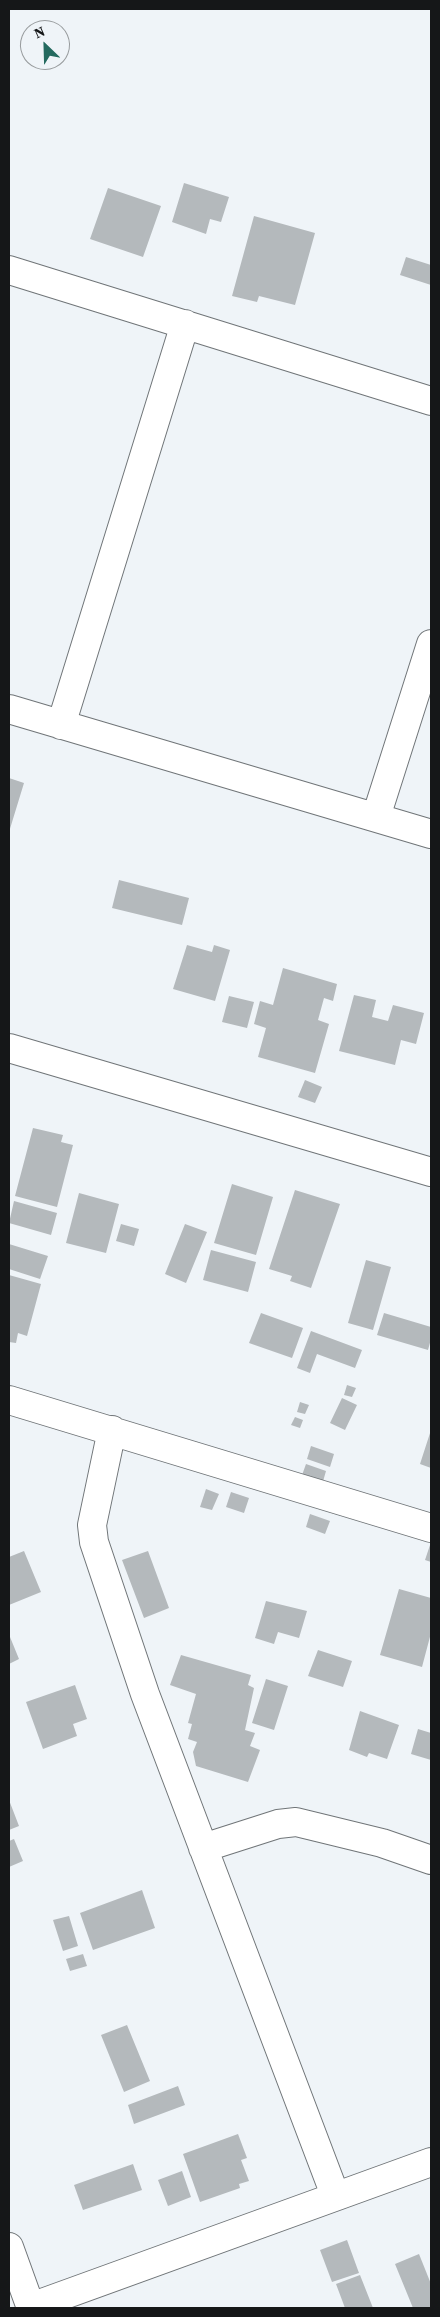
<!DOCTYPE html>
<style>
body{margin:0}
#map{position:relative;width:440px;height:2317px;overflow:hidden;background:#eff4f8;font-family:"Source Serif 4",serif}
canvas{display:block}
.frame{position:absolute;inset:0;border:10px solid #151718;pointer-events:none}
.north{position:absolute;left:20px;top:20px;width:50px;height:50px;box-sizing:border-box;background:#eff4f8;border:1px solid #989c9e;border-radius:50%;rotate:336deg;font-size:14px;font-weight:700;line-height:20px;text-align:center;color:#151718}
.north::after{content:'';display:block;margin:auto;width:18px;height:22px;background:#246a5f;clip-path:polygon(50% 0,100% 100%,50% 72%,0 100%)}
</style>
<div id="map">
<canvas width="440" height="2317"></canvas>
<div class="frame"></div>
<div class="north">N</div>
</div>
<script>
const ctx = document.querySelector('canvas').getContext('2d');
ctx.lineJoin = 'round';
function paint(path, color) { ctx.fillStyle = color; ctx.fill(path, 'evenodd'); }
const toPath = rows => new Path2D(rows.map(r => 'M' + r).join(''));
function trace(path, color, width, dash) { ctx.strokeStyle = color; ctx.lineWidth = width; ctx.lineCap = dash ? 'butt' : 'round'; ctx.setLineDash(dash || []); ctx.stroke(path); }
const building = toPath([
 [184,183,229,197,221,222,210,219,206,234,172,222],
 [108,188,161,206,143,257,90,239],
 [254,216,315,233,295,305,259,296,257,302,232,296],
 [406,257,431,265,431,285,400,275],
 [9,778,24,783,9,832],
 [119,880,189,898,182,925,112,908],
 [187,945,212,952,214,945,230,950,215,1001,173,989],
 [283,968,337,984,333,1001,324,998,318,1020,329,1024,315,1073,258,1057,266,1028,254,1024,260,1001,273,1005],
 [354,995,376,1000,372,1017,388,1021,393,1005,424,1013,416,1044,401,1040,395,1065,339,1051],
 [229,996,254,1002,247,1028,222,1022],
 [305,1080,322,1087,315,1103,298,1097],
 [33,1128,63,1135,61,1142,73,1145,57,1207,15,1196],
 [232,1184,273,1197,256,1255,214,1243],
 [295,1190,340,1204,311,1288,290,1281,292,1276,269,1269],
 [79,1193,119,1204,106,1253,66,1243],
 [14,1201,57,1213,51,1235,9,1223],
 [121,1224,139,1229,134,1246,116,1241],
 [185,1224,207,1232,186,1283,165,1274],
 [9,1244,48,1256,40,1279,9,1269],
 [211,1250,256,1262,248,1292,203,1280],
 [366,1260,391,1267,373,1330,348,1323],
 [9,1275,41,1284,27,1336,18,1333,16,1343,9,1342],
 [261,1313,303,1328,292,1358,249,1343],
 [384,1313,431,1327,431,1339,428,1350,377,1335],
 [311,1331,362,1350,355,1368,317,1354,310,1373,297,1368],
 [347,1385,356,1388,352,1397,344,1395],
 [342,1398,357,1405,345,1430,330,1423],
 [300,1402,309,1405,305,1414,297,1412],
 [295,1417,303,1420,300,1428,291,1425],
 [431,1430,431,1468,420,1464],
 [311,1446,334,1454,330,1467,307,1459],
 [306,1464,326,1471,322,1485,301,1478],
 [206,1489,219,1494,212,1510,200,1507],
 [231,1492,249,1498,244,1513,226,1507],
 [310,1514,330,1521,325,1534,306,1527],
 [431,1542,431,1562,425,1560],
 [24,1551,41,1592,9,1605,9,1557],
 [148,1551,169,1608,144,1618,122,1560],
 [399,1589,431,1598,431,1633,422,1667,380,1655],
 [266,1601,307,1611,299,1638,278,1632,274,1644,255,1638],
 [10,1637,19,1659,9,1664,9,1638],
 [318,1650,352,1661,343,1687,308,1676],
 [181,1655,251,1675,248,1685,254,1688,245,1730,255,1733,250,1746,260,1750,248,1782,196,1766,193,1752,197,1742,188,1739,192,1724,188,1723,196,1694,170,1685],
 [266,1679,288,1686,274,1730,252,1723],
 [75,1685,87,1719,73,1724,77,1736,43,1749,26,1702],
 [360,1711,399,1725,387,1759,369,1753,367,1757,349,1750],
 [418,1729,431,1733,431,1760,411,1754],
 [9,1800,19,1826,9,1830],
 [14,1839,23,1861,9,1867,9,1841],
 [142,1890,155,1928,93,1950,80,1913],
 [69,1916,78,1946,63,1951,53,1920],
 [83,1954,87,1966,70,1971,66,1959],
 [127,2025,150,2081,124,2092,101,2035],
 [178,2086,185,2105,134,2124,128,2105],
 [238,2134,247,2158,241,2160,249,2181,239,2184,240,2188,200,2202,183,2154],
 [133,2164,142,2190,83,2210,74,2185],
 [182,2171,191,2197,168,2206,158,2180],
 [347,2240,359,2273,332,2282,320,2250],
 [419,2254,431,2284,431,2308,413,2308,395,2264],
 [360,2275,373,2308,345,2308,336,2284]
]);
const minor = toPath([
 [9,270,431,401],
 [9,709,431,834],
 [61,725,185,324],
 [376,817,431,644],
 [9,1048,431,1172],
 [9,1400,431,1528],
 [112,1430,92,1525,94,1542,145,1694,335,2195],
 [203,1848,278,1824,296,1822,382,1843,431,1860],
 [9,2247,31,2308],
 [31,2307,431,2162]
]);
paint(building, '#b4b9bc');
trace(minor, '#707578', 30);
trace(minor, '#fff', 28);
</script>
